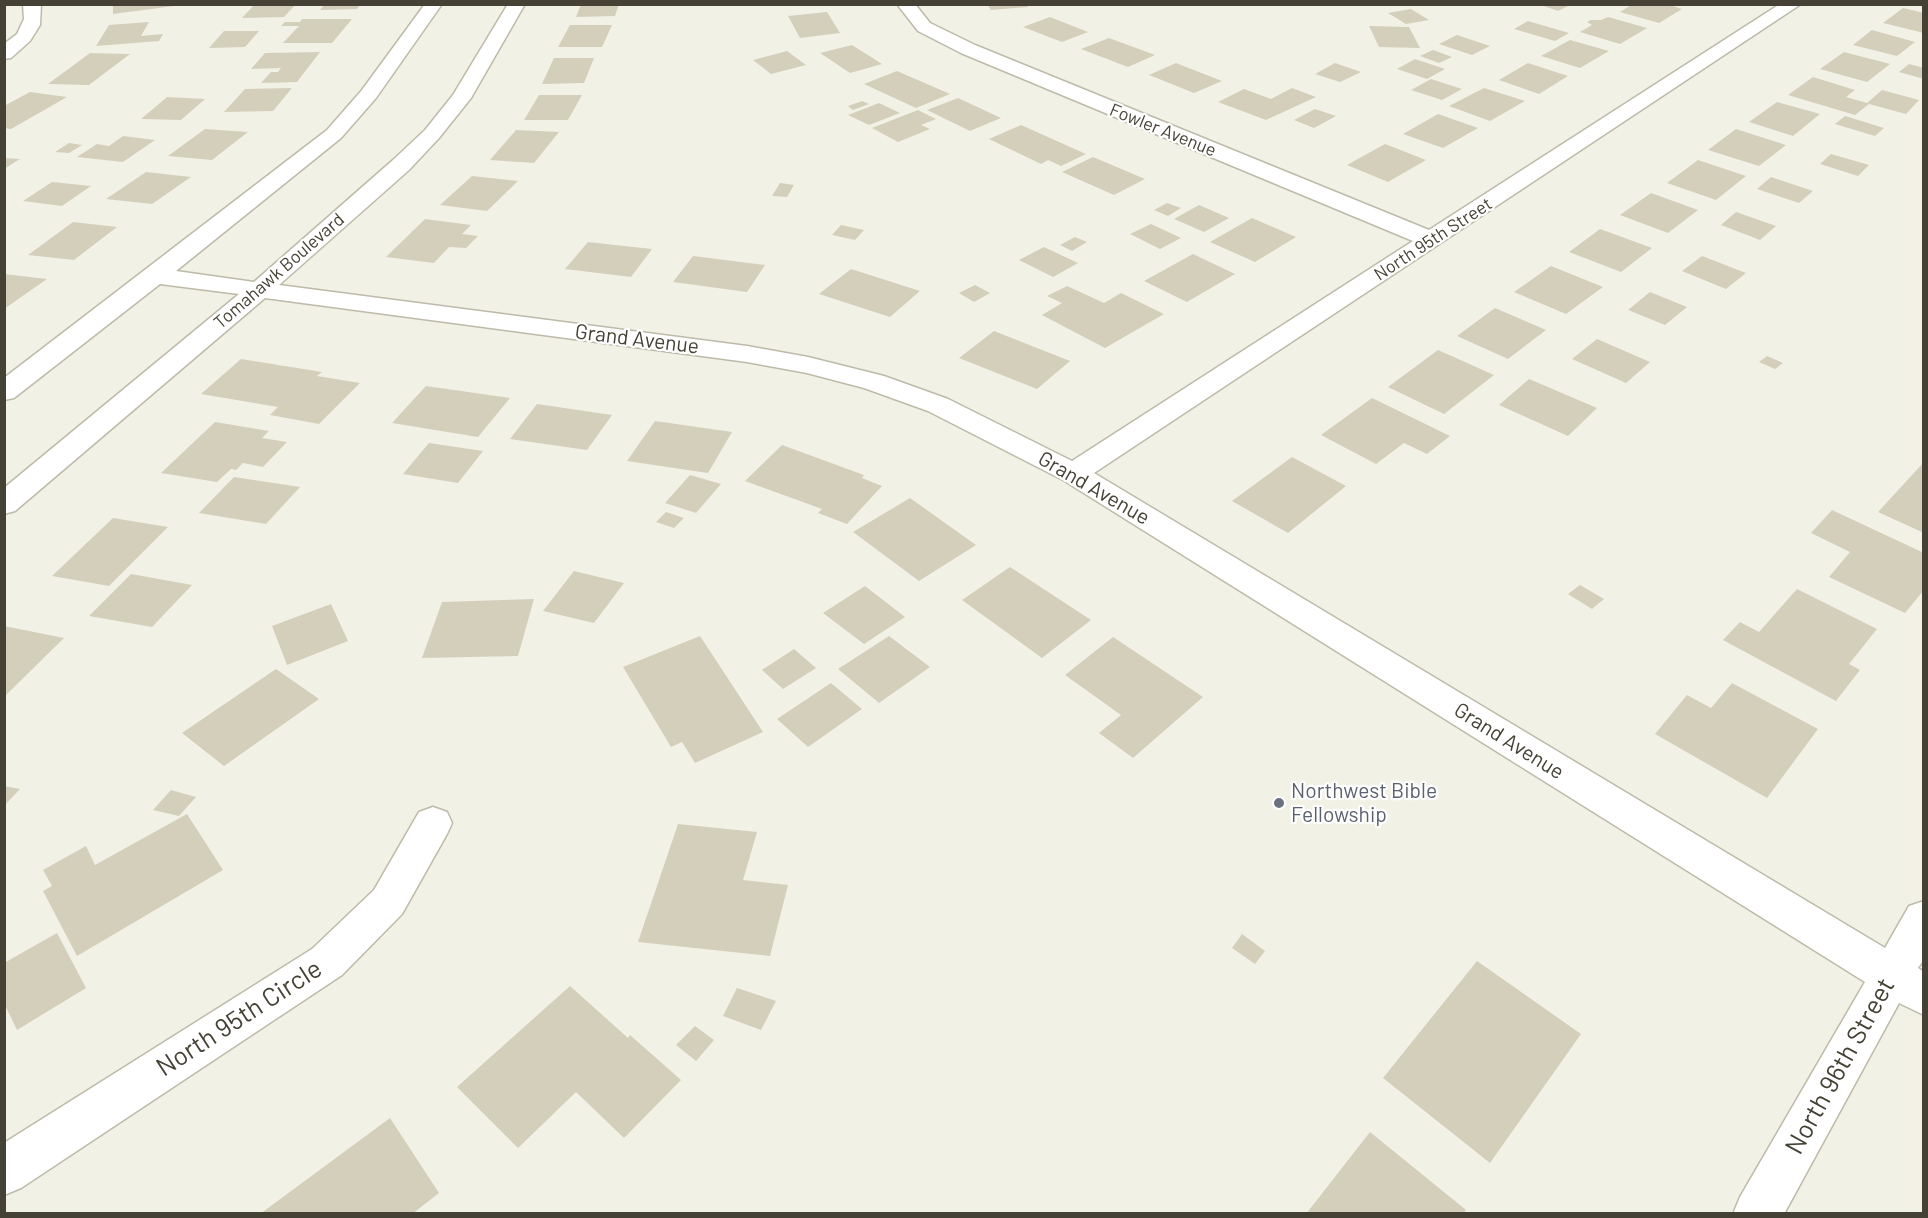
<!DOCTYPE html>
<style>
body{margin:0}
#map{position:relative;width:1928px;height:1218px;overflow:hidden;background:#f2f1e6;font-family:Barlow,sans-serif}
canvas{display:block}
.frame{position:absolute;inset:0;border:6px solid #454235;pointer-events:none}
</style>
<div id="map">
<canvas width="1928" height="1218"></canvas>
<div class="frame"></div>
</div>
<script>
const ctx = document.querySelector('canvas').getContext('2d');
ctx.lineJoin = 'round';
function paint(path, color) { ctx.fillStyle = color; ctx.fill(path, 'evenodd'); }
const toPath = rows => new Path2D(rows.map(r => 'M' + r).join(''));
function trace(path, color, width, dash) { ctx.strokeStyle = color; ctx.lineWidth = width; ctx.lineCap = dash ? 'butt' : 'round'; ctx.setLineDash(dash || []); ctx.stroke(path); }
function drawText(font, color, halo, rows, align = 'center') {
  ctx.font = font + ' Barlow,sans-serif'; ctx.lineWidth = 4.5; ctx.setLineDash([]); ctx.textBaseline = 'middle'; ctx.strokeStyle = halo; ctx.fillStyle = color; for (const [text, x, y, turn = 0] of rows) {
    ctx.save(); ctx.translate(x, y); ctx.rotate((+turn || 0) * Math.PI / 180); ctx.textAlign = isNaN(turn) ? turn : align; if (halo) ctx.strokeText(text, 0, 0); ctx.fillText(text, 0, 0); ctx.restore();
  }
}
const building = toPath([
 [113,4,174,4,174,6,113,14],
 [255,4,296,4,284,17,242,18],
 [325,4,361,4,357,9,320,10],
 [581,4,619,4,615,16,576,17],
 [987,4,1027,4,1028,7,991,10],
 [1538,4,1572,4,1558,11],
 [1633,4,1667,4,1682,9,1659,23,1620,12],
 [1903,8,1924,13,1924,33,1883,23],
 [1411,9,1429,20,1406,24,1388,13],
 [827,12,840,33,800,38,788,16],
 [1050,17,1088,32,1062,42,1023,27],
 [1608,17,1647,28,1620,44,1580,32,1592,25,1587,22,1591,20,1601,20],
 [302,19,352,19,332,43,283,43,299,26,281,26,285,22,300,22],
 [1528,21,1569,33,1555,41,1514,29],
 [149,22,141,36,163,34,159,41,96,46,109,25],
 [570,25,612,25,602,47,558,47],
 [1369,26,1409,27,1420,48,1379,47],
 [1872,30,1915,42,1897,56,1853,45],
 [224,31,259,31,245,47,209,48],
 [1457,35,1490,46,1472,55,1439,44],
 [1109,38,1155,55,1128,67,1081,49],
 [1570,40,1609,51,1580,68,1541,56],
 [852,45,882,64,850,73,820,53],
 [1433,50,1452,57,1439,63,1420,56],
 [787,51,806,65,771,74,753,60],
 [320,52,297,82,261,83,271,72,278,72,281,68,251,69,265,53],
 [1844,52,1890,64,1867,82,1820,69],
 [90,53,130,54,89,85,48,84],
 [554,58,594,58,584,83,542,84],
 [1415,59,1445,69,1427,79,1397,69],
 [1176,63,1222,81,1194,93,1149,75],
 [1335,63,1361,72,1340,82,1315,74],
 [1528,63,1568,76,1539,94,1499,80],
 [1909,64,1924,68,1924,79,1899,72],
 [897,71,950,94,916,108,864,84],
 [1813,77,1855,90,1846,97,1867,103,1882,90,1919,100,1906,114,1869,104,1855,115,1788,95],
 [1431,79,1462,89,1442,100,1411,90],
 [292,88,273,111,224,112,245,89],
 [1292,88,1316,97,1266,120,1218,102,1244,89,1271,99],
 [1484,88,1525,101,1490,121,1449,106],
 [30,92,67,97,11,129,4,128,4,106],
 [539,95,582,95,568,120,524,120],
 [167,97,205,99,181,120,141,119],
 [958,98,1001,118,970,131,927,110],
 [862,101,869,104,853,110,848,106],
 [1777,102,1820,114,1793,136,1749,122],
 [879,103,900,113,869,125,848,115],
 [1315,109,1336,116,1314,128,1294,120],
 [918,110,936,119,921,125,930,129,898,142,872,128],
 [1438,114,1478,128,1443,148,1403,134],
 [1845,116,1884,128,1875,136,1835,124],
 [1021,125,1086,154,1061,166,1048,160,1041,164,989,139],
 [205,129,248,132,212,160,168,156],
 [1736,129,1786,145,1759,166,1708,150],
 [516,130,559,132,534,163,490,160],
 [123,136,155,140,123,162,77,157,97,144,109,146],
 [69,143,82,145,69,153,55,152],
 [1385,144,1426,160,1388,182,1347,165],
 [1831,154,1869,165,1858,176,1820,164],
 [1093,157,1145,179,1114,195,1062,172],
 [4,158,20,159,4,169],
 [1698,160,1746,176,1716,200,1667,183],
 [146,172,191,177,152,204,106,199],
 [472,176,518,181,487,211,440,205],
 [1771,177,1813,191,1799,203,1757,189],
 [52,182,91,186,62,206,23,201],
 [780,183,794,185,787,197,772,196],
 [1651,193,1698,210,1668,233,1620,215],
 [1167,203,1181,208,1168,216,1154,210],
 [1199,205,1229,218,1204,232,1174,219],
 [1736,212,1776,226,1760,240,1721,225],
 [1252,218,1296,237,1255,262,1210,242],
 [425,219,471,225,462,234,478,236,466,248,449,247,434,263,386,257],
 [73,222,117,227,74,260,28,255],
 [1151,224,1181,238,1160,249,1130,234],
 [841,225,864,230,855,240,832,235],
 [1600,229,1652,248,1621,272,1569,252],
 [1075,237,1087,242,1072,251,1060,245],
 [588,242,652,249,631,277,565,269],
 [1044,247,1078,263,1053,277,1019,260],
 [1193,254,1235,274,1187,302,1144,281],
 [693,256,765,265,747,292,673,282],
 [1702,256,1746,273,1726,289,1682,271],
 [1551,266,1603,287,1566,314,1514,292],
 [851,269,920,291,890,317,819,294],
 [4,274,47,279,4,309],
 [975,285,990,293,974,302,959,293],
 [1067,286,1104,303,1121,293,1164,314,1105,348,1042,315,1062,303,1047,296],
 [1650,292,1687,307,1665,325,1628,310],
 [1495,308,1546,330,1508,359,1457,336],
 [994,331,1070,361,1037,389,959,358],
 [1597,339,1650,362,1626,383,1572,359],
 [1438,350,1494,375,1444,414,1388,387],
 [1767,356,1783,363,1775,369,1759,362],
 [241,359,322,372,317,376,360,383,319,424,270,415,278,407,201,394],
 [1529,379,1597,408,1568,436,1499,405],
 [426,386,510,398,478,437,392,423],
 [1372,398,1450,436,1427,454,1404,443,1376,464,1321,435],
 [537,404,612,415,587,450,510,439],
 [655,421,732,432,708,473,627,461],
 [215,422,269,431,262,438,287,442,263,467,243,463,236,470,231,469,217,482,161,473],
 [429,443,483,451,458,483,403,474],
 [782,445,864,475,862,478,882,486,847,524,818,513,822,509,745,481],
 [1292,457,1346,486,1288,533,1232,501],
 [1924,462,1924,533,1878,512],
 [690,475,721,484,696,513,665,503],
 [234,477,300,487,266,524,199,513],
 [910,498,976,545,919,581,853,532],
 [1832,510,1924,553,1924,590,1905,613,1829,577,1850,552,1811,533],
 [666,512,684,518,674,528,656,522],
 [113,518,168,527,109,586,52,576],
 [1010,567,1091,620,1042,658,962,600],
 [574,571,624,583,594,623,543,611],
 [131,574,192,585,152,627,89,616],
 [1580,585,1604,599,1592,609,1568,594],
 [865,586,905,617,864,644,823,613],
 [1797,589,1877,629,1849,664,1860,670,1836,701,1723,640,1740,622,1759,632],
 [534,599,518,656,422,658,442,602],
 [331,604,348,641,287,665,272,626],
 [4,626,64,638,4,697],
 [700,636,763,732,695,763,682,742,671,747,623,667],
 [889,636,930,667,879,703,838,669],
 [1113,637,1203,697,1133,758,1099,733,1121,715,1065,675],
 [794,649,816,668,783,689,762,670],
 [276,669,319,699,224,766,182,733],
 [831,683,862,709,808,747,777,719],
 [1732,683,1818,729,1767,798,1655,734,1687,695,1711,708],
 [4,786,20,789,4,806],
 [171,790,196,797,179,816,153,810],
 [187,814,223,870,77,956,43,891,52,886,43,870,86,846,95,865],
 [678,824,757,832,743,880,788,885,770,956,638,942],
 [57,933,86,988,17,1030,4,1003,4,963],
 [1242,934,1265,951,1255,964,1232,948],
 [1477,961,1581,1034,1490,1163,1383,1078],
 [570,986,628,1038,630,1035,681,1080,624,1138,576,1092,518,1148,457,1087],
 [737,988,776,1001,761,1030,723,1016],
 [695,1026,714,1040,696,1061,676,1045],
 [390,1118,439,1193,412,1214,260,1214],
 [1370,1132,1466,1210,1463,1214,1306,1214]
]);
const street = toPath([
 [23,4,41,4,40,25,30,41,11,58,4,59,4,44,17,34,24,19,23,4],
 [425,4,442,4,376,98,341,138,176,271,254,282,393,160,425,130,453,95,508,4,525,4,471,98,439,138,409,170,279,285,747,346,808,357,884,376,948,399,1072,461,1413,241,961,53,918,31,897,4,915,4,930,23,975,45,1429,230,1780,4,1801,4,1094,473,1885,948,1909,906,1924,901,1924,959,1918,968,1924,972,1924,1015,1899,1003,1784,1214,1733,1214,1740,1197,1865,982,1063,480,928,411,864,388,807,373,747,362,265,298,15,511,4,514,4,488,239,294,160,284,14,398,4,400,4,378,327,130,362,90,425,4],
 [433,807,447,812,452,823,447,834,402,914,342,975,21,1188,4,1195,4,1143,312,949,374,890,419,812,433,807]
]);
const markers = [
 [1279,803,6,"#6b7280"]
];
const farStreetnames = [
 ["Fowler Avenue",1163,130,22],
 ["North 95th Street",1433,239,-33],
 ["Tomahawk Boulevard",279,271,-41]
];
const streetNames = [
 ["Grand Avenue",637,339,7],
 ["Grand Avenue",1094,488,30],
 ["Grand Avenue",1509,741,32]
];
const worshipNames = [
 ["Northwest Bible",1291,791],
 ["Fellowship",1291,815]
];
const nearStreetnames = [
 ["North 95th Circle",239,1018,-33],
 ["North 96th Street",1840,1066,-61]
];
paint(building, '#d4cfbb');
trace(street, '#bebaa9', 3);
paint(street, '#fff');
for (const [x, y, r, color] of markers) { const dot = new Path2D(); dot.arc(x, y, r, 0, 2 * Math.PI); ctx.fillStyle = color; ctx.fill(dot); trace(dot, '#fff', 2); }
drawText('18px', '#454235', '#fff', farStreetnames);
drawText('21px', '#454235', '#fff', streetNames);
drawText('21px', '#5b616d', '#fff', worshipNames, 'left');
drawText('26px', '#454235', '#fff', nearStreetnames);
</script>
